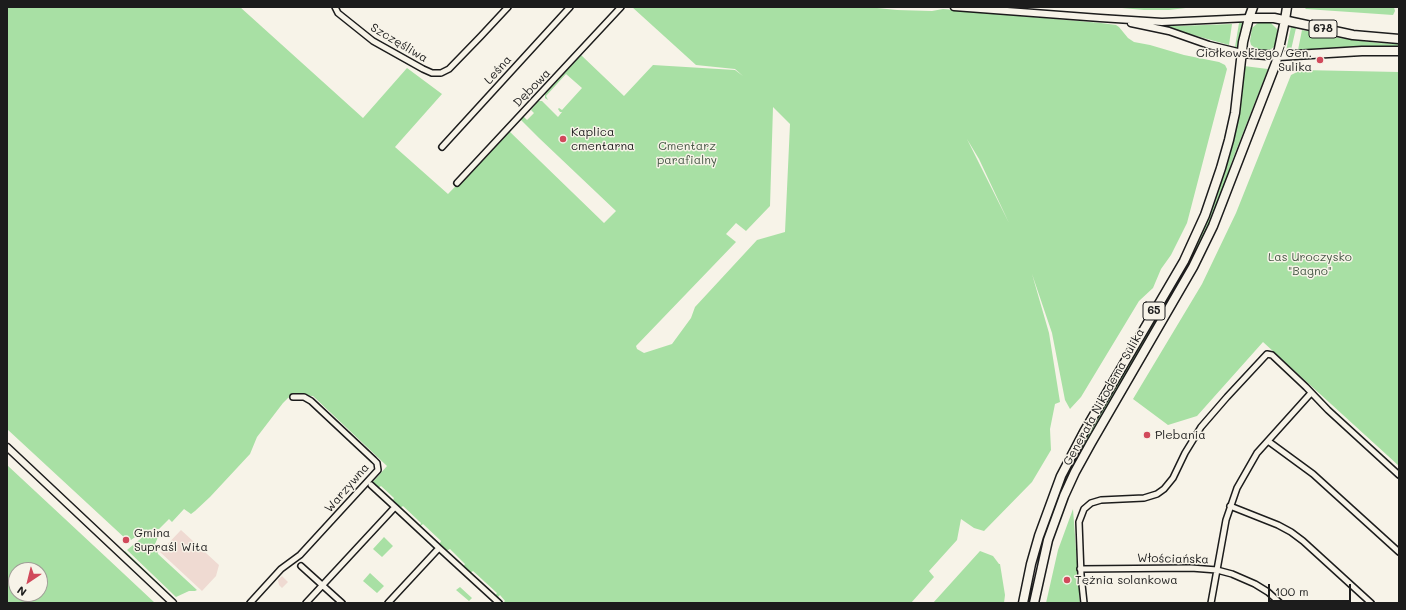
<!DOCTYPE html>
<meta charset="utf-8">
<style>
body{margin:0}
#map{position:relative;width:1406px;height:610px;overflow:hidden;background:#f7f3e8;font-family:Mali,sans-serif}
canvas{display:block}
.frame{position:absolute;inset:0;border:8px solid #1c1c1c;pointer-events:none}
.north{position:absolute;left:8px;top:562px;width:40px;height:40px;box-sizing:border-box;background:#f7f3e8;border:1px solid #9f9d96;border-radius:50%;rotate:215deg;font-size:11px;font-weight:700;line-height:16px;text-align:center;color:#1c1c1c}
.north::after{content:'';display:block;margin:auto;width:14px;height:18px;background:#d1495b;clip-path:polygon(50% 0,100% 100%,50% 72%,0 100%)}
.scale{position:absolute;left:1268px;top:584px;width:83px;height:18px;box-sizing:border-box;border:2px solid #1c1c1c;border-top:0;padding-left:5px;font-size:12px;line-height:14px;white-space:nowrap;color:#1c1c1c;-webkit-text-stroke:3px #f7f3e8;paint-order:stroke}
</style>
<div id="map">
<canvas width="1406" height="610"></canvas>
<div class="frame"></div>
<div class="north">N</div>
<div class="scale">100 m</div>
</div>
<script>
const ctx = document.querySelector('canvas').getContext('2d');
ctx.lineJoin = 'round';
function paint(path, color) { ctx.fillStyle = color; ctx.fill(path, 'evenodd'); }
const toPath = rows => new Path2D(rows.map(r => 'M' + r).join(''));
function trace(path, color, width, dash) { ctx.strokeStyle = color; ctx.lineWidth = width; ctx.lineCap = dash ? 'butt' : 'round'; ctx.setLineDash(dash || []); ctx.stroke(path); }
function drawText(font, color, halo, rows, align = 'center') {
  ctx.font = font + ' Mali,sans-serif'; ctx.lineWidth = 3; ctx.setLineDash([]); ctx.textBaseline = 'middle'; ctx.strokeStyle = halo; ctx.fillStyle = color; for (const [text, x, y, turn = 0] of rows) {
    ctx.save(); ctx.translate(x, y); ctx.rotate((+turn || 0) * Math.PI / 180); ctx.textAlign = isNaN(turn) ? turn : align; if (halo) ctx.strokeText(text, 0, 0); ctx.fillText(text, 0, 0); ctx.restore();
  }
}
const built = toPath([
 [181,530,219,565,216,576,202,591,160,552],
 [282,576,288,582,282,588,279,585,278,580]
]);
const green = toPath([
 [7,7,240,7,363,118,407,68,442,94,395,147,448,194,509,131,604,223,616,211,539,138,520,119,523,116,527,120,534,113,531,110,538,101,542,101,558,117,562,112,560,112,558,109,559,108,562,110,582,88,566,74,546,96,548,100,545,98,545,94,581,55,624,96,653,65,735,70,743,76,735,69,696,65,632,7,867,7,897,10,932,11,943,9,1101,23,1116,25,1119,27,1128,38,1134,42,1150,45,1184,55,1219,62,1225,65,1227,69,1187,223,1171,255,1161,269,1153,288,1139,301,1081,397,1070,409,1065,400,1052,333,1032,274,1049,333,1060,402,1055,404,1050,429,1051,450,1032,482,984,531,974,528,961,519,957,540,929,571,934,577,911,603,503,603,505,601,500,595,497,598,495,596,497,593,473,571,470,573,463,567,465,564,450,549,446,551,439,545,441,541,423,524,419,527,421,523,403,506,400,508,392,502,394,498,381,486,378,488,372,483,387,466,313,396,296,395,288,398,283,403,257,437,250,454,210,497,195,511,191,514,184,509,172,522,169,519,159,529,153,529,142,532,131,540,127,540,7,429],
 [773,107,790,124,785,232,757,240,695,307,691,318,672,344,644,353,637,349,636,346,736,242,726,234,736,223,746,231,770,206],
 [967,139,979,159,1009,223],
 [1111,7,1194,7,1169,10,1144,10],
 [1304,7,1394,7,1395,11,1393,15,1306,9],
 [1259,22,1271,23,1277,29,1278,32,1275,46,1270,50,1258,50,1251,45,1250,41,1252,28],
 [1239,23,1243,23,1239,47,1235,47],
 [1232,24,1229,45,1157,25,1178,26],
 [1291,27,1296,28,1291,50,1286,51],
 [1302,30,1340,38,1378,43,1399,44,1399,47,1350,47,1298,50],
 [1244,66,1268,69,1232,161,1225,184,1206,233,1190,265,1087,441,1072,472,1068,470,1085,439,1179,278,1210,216,1234,141,1239,114],
 [1301,70,1399,72,1399,466,1263,342,1197,416,1168,425,1133,399,1202,284,1236,213,1291,75],
 [7,465,108,559,155,603,7,603],
 [16,570,40,570,40,594,16,594],
 [1073,509,1080,603,1046,603,1058,550],
 [154,533,159,535,155,544,158,554,197,590,195,591,189,591,176,597,127,550,144,536],
 [384,537,393,546,382,557,373,549],
 [125,551,175,599,171,598,123,552],
 [980,551,993,556,999,564,1000,564,1005,595,1004,603,933,603],
 [370,573,384,586,377,593,363,581],
 [460,587,472,598,469,601,456,590]
]);
const minor = toPath([
 [335,7,338,13,373,41,423,69,432,73,441,73,449,69,481,36,508,7],
 [442,147,570,7],
 [457,183,621,7],
 [1268,441,1313,474,1399,552],
 [371,485,395,507],
 [1230,506,1278,525,1291,532,1303,541,1371,603],
 [439,548,499,603],
 [301,566,342,603],
 [1080,569,1191,568,1217,570,1232,574,1255,584,1268,592,1280,603],
 [250,603,281,569,300,555,378,470,377,463,374,460,311,401,304,397,293,397],
 [306,603,395,507,439,548,388,603],
 [1084,603,1081,575,1079,522,1084,509,1091,503,1101,500,1144,498,1157,494,1164,489,1173,478,1185,453,1201,427,1227,397,1267,354,1272,355,1306,387,1328,410,1399,475],
 [1211,603,1226,520,1237,488,1257,453,1311,393]
]);
const tertiary = toPath([
 [954,7,1100,18,1162,22,1249,18],
 [1131,23,1169,31,1209,45,1242,53],
 [7,447,173,603]
]);
const primary = toPath([
 [1249,18,1253,7],
 [1285,20,1287,7]
]);
const trunk = toPath([
 [1242,53,1278,56,1362,51,1399,51],
 [1023,603,1031,564,1039,536,1061,476,1084,432,1184,261,1205,215,1221,168,1229,140,1235,113,1243,42,1249,18,1274,18,1353,35,1399,39],
 [1034,603,1048,540,1064,496,1075,472,1091,443,1193,267,1213,226,1276,63,1285,20]
]);
const markers = [
 [1320,60,4,"#d1495b"],
 [563,139,4,"#d1495b"],
 [1147,435,4,"#d1495b"],
 [126,540,4,"#d1495b"],
 [1067,580,4,"#d1495b"]
];
const shields = [
 [1323,29,28],
 [1154,311,22]
];
const shieldNames = [
 ["678",1323,29],
 ["65",1154,311]
];
const streetNames = [
 ["Szczęśliwa",399,43,31],
 ["Leśna",498,70,-48],
 ["Dębowa",532,88,-46],
 ["Generała Nikodema Sulika",1104,397,-61],
 ["Warzywna",347,488,-49],
 ["Włościańska",1173,559,1]
];
const poiNames = [
 ["Ciołkowskiego/Gen.",1312,53,"right"],
 ["Sulika",1312,67,"right"],
 ["Kaplica",571,132],
 ["cmentarna",571,146],
 ["Plebania",1155,435],
 ["Gmina",134,533],
 ["Supraśl Wita",134,547],
 ["Tężnia solankowa",1075,580]
];
const parkNames = [
 ["Cmentarz",687,146],
 ["parafialny",687,160],
 ["Las Uroczysko",1310,257],
 ["\"Bagno\"",1310,271]
];
paint(built, '#efdad2');
paint(green, '#a8e0a4');
trace(minor, '#1c1c1c', 8);
trace(tertiary, '#1c1c1c', 9);
trace(primary, '#1c1c1c', 11);
trace(trunk, '#1c1c1c', 11);
trace(minor, '#f7f3e8', 5);
trace(tertiary, '#f7f3e8', 6);
trace(primary, '#f7f3e8', 8);
trace(trunk, '#f7f3e8', 8);
for (const [x, y, r, color] of markers) { const dot = new Path2D(); dot.arc(x, y, r, 0, 2 * Math.PI); ctx.fillStyle = color; ctx.fill(dot); trace(dot, '#f7f3e8', 1.5); }
for (const [x, y, w] of shields) { const box = new Path2D(); box.roundRect(x - w / 2, y - 9, w, 18, 3); ctx.fillStyle = '#f7f3e8'; ctx.fill(box); trace(box, '#1c1c1c', 1); }
drawText('bold 11px', '#1c1c1c', null, shieldNames);
drawText('12px', '#1c1c1c', '#f7f3e8', streetNames);
drawText('12px', '#1c1c1c', '#f7f3e8', poiNames, 'left');
drawText('12px', '#465745', '#f7f3e8', parkNames);
</script>
